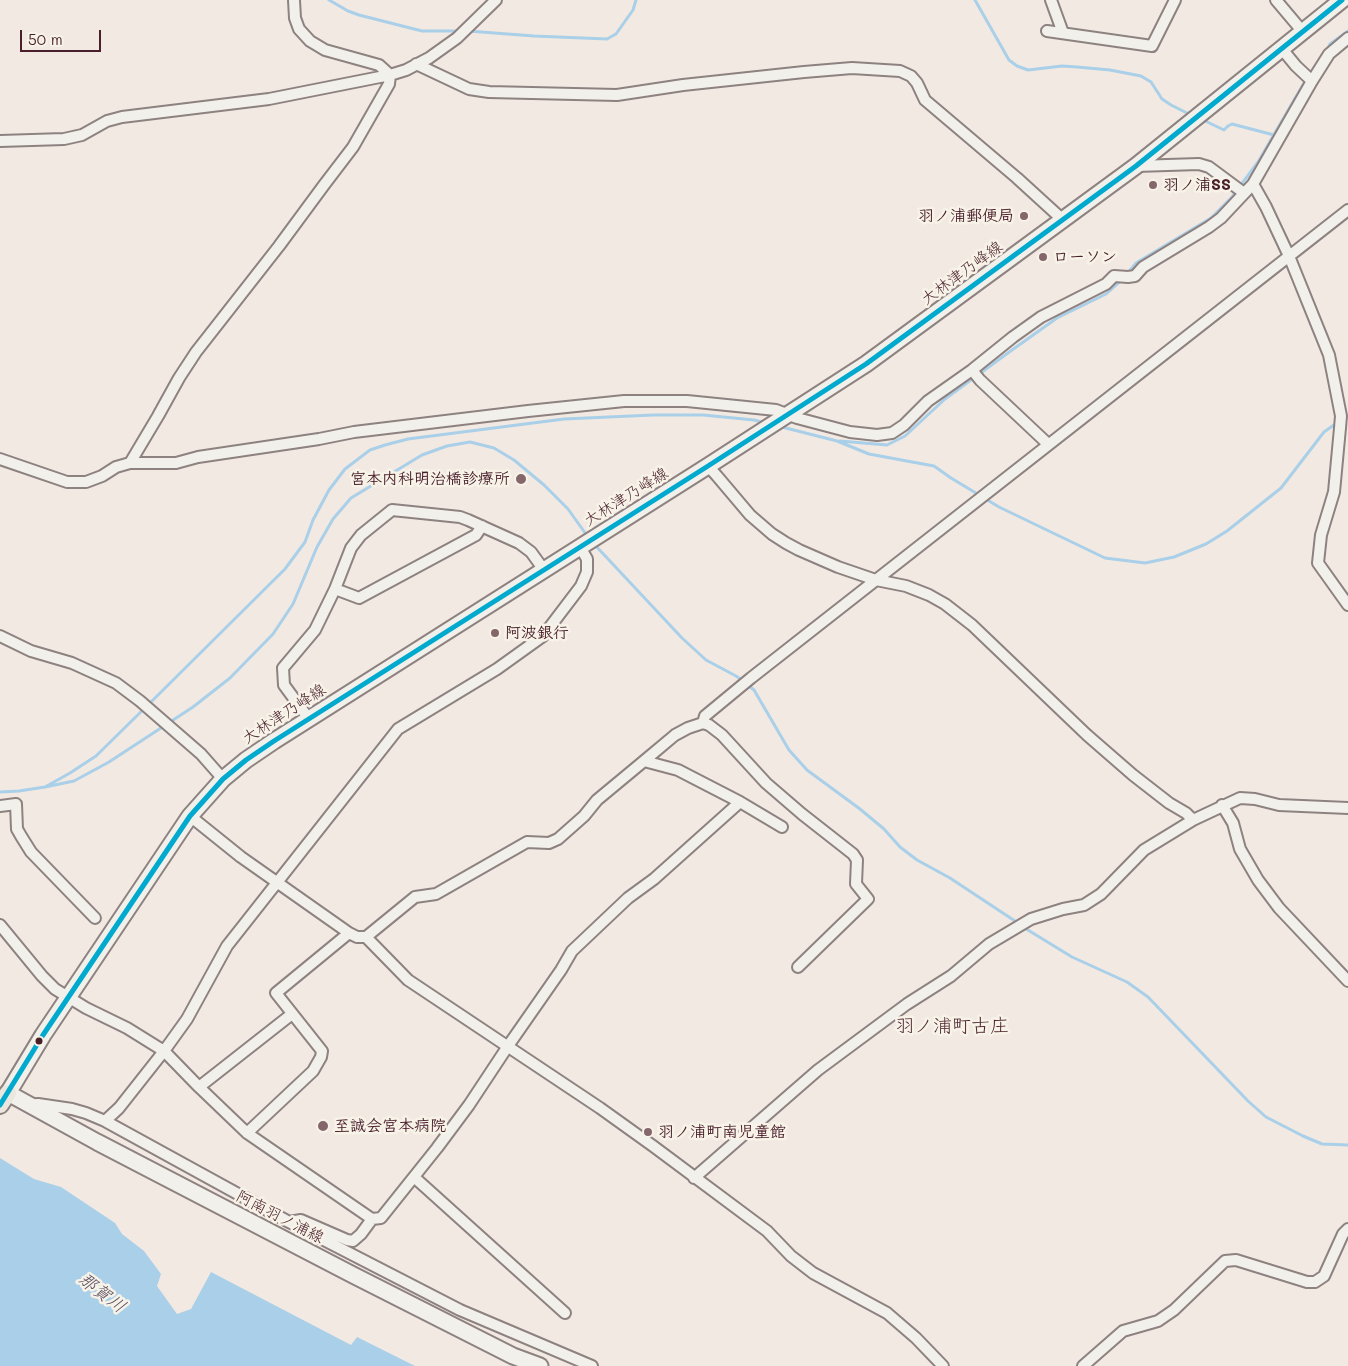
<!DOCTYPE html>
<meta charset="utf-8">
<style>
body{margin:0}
#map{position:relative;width:1348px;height:1366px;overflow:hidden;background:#f2eae2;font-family:Mali,sans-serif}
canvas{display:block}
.scale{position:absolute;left:20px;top:30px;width:81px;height:22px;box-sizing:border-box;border:2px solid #4a1f2b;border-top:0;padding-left:6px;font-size:15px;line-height:18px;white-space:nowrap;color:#4a1f2b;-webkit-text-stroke:4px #f7f3e8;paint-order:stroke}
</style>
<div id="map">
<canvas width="1348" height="1366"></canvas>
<div class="scale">50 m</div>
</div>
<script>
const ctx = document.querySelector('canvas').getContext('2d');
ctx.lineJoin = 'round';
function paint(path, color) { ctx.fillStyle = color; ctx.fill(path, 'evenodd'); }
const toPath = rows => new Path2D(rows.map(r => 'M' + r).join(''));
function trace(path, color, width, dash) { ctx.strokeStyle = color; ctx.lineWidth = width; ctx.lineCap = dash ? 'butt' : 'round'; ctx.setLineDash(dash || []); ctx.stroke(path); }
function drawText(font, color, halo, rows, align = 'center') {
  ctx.font = font + ' Mali,"Klee One",sans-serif'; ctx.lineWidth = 5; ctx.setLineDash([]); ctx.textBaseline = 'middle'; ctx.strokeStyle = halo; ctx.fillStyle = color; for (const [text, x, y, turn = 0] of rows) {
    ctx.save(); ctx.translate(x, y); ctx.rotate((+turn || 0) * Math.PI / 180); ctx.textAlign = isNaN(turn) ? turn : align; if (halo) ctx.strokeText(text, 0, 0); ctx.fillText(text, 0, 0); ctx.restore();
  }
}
const water = toPath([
 [0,1158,34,1179,61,1187,115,1223,122,1234,144,1251,161,1274,157,1286,177,1314,191,1309,211,1272,351,1345,357,1337,415,1366,0,1366]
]);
const stream = toPath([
 [329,0,348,11,359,15,422,31,460,31],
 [975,0,1009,60,1017,66,1028,70,1062,66,1077,67,1110,70,1141,76,1151,82,1162,99,1171,105,1191,115],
 [468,31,534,36,607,39,616,34,633,10,636,0],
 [1326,52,1330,44,1348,31],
 [1201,119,1224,130,1228,126,1232,124,1274,135],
 [1127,274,1136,263,1211,218,1232,197,1258,162,1304,83,1315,67],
 [778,426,837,441,869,454,934,466,951,478,999,507,1105,558,1145,563,1174,557,1206,544,1227,531,1281,488,1324,432,1338,422],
 [840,441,887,445,905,436,945,399,1012,350,1057,318,1106,294,1123,279],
 [594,544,682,638,706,660,736,676,743,681],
 [748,685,754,690,789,750,807,770,860,809,884,829,900,847,917,860,950,878,1018,923],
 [45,787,74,781,109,762,193,707,230,678,273,634,293,604,317,547,333,519,351,498,422,455,447,446,470,442,494,448,514,460,544,485,568,509,588,537],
 [0,792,19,791,45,787,70,773,96,756,153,700,285,569,305,542,313,520,329,490,345,469,370,450,385,445,408,439,564,419,653,415,703,415,754,420,765,423],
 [1023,927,1072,957,1127,982,1148,997,1248,1101,1266,1117,1303,1136,1322,1144,1348,1145]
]);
const minor = toPath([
 [294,0,295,18,299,29,310,41,325,50,379,65,390,75],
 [1051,0,1063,33],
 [1276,0,1303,32],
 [1047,31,1152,46,1175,0],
 [1282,49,1296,66,1312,81],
 [416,64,469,89,489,92,617,95,683,85,804,72,852,68,900,71,911,76,917,83,925,100,1017,178,1063,220],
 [0,141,64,139,82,135,107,121,122,117,269,99,390,75,406,70,429,58,457,38,496,0],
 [1136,166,1199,164,1209,167,1244,193],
 [1253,184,1266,207,1289,256,1329,355,1341,416,1340,428,1334,492,1321,535,1318,563,1348,605],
 [972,370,980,380,1048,444],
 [0,459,67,482,86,482,102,476,116,467,130,463,176,463,198,457,319,439,354,432,528,411,624,401,687,401,776,410,797,418,850,432,877,435,892,433,904,425,928,401,972,370,1013,337,1041,317,1106,284,1114,276,1128,277,1135,276,1143,267,1209,227,1221,218,1253,184,1312,81,1329,54,1348,38],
 [130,463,158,416,179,378,196,352,279,246,324,185,353,147,389,84,390,75],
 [708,466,717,476,750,515,772,534,786,543,799,550,838,567,876,580,906,586,929,595,945,604,972,625,1087,735,1133,775,1169,803,1186,813,1193,820],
 [335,589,351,548,361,535,392,510,460,517,468,520,519,543,531,552,544,570],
 [0,636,31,651,72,663,116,683,140,701,201,754,223,779],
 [309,719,284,685,283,668,315,630,335,589,359,598,476,535,482,526],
 [703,723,705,716,751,678,1348,210],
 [644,761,678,770,740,802,782,827],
 [1222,805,1233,823,1240,849,1258,880,1279,908,1348,981],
 [0,806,16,804,17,829,21,836,31,852,95,918],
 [190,816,241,857,349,933,357,937,366,937,415,897,436,894,527,842,549,843,558,839,584,816,597,800,644,761,675,735,688,728,703,723,709,725,722,735,766,783,802,814,853,854,857,860,856,884,868,899,798,967],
 [0,925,42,976,55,989,86,1008,127,1028,164,1051,199,1087,247,1133,372,1219,361,1234,353,1241,347,1240,301,1220,289,1222],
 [366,937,408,980,600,1108,653,1146,767,1231,791,1256,813,1273,887,1313,916,1338,943,1366],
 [199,1087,292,1014],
 [32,1105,38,1104,72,1109,86,1113,105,1121,289,1222,460,1310,592,1366],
 [105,1121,119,1108,164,1051,187,1019,227,946,398,729,497,669,543,636,581,586,587,572,587,559,580,547],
 [247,1133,313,1071,321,1057,322,1051,276,993,349,933],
 [414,1177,565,1313],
 [694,1178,818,1070,907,1004,951,976,989,944,1031,919,1063,909,1084,905,1101,894,1144,850,1193,820,1240,798,1255,799,1279,805,1348,808],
 [372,1219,381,1218,437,1148,469,1105,508,1046,561,970,572,951,628,898,654,879,740,802],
 [1083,1366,1123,1331,1158,1321,1174,1310,1225,1261,1236,1260,1307,1282,1315,1282,1324,1276,1343,1234,1348,1229]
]);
const secondary = toPath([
 [540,1366,513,1356,353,1275,97,1142,8,1093,43,1035,190,816,223,779,246,760,274,741,708,466,866,364,1136,166,1342,0]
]);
const primary = toPath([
 [0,1105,8,1093]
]);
const bus1 = toPath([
 [0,1105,43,1035,190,816,223,779,246,760,274,741,708,466,866,364,1136,166,1342,0]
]);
const markers = [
 [1153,185,5,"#85666b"],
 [1024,216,5,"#85666b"],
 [1043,257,5,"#85666b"],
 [521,479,6,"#85666b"],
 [495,633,5,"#85666b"],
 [39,1041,4.5,"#4a1f2b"],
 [323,1126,6,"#85666b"],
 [648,1132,5,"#85666b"]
];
const poiNames = [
 ["羽ノ浦SS",1163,185],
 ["羽ノ浦郵便局",1014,216,"right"],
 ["ローソン",1053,257],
 ["宮本内科明治橋診療所",510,479,"right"],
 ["阿波銀行",505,633],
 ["至誠会宮本病院",334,1126],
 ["羽ノ浦町南児童館",658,1132]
];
const streetNames = [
 ["大林津乃峰線",962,273,-36],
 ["大林津乃峰線",626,497,-32],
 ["大林津乃峰線",284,714,-33],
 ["阿南羽ノ浦線",280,1217,27]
];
const waterNames = [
 ["那賀川",102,1293,37]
];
const quarterNames = [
 ["羽ノ浦町古庄",952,1026]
];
paint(water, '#aacfe8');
trace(stream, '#aacfe8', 3);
trace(minor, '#8e8281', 14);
trace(secondary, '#8e8281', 19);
trace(primary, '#8e8281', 20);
trace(minor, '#f2f0eb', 10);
trace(secondary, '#f2f0eb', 15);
trace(primary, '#ebe7de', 16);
trace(bus1, '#00a9ce', 5);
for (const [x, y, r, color] of markers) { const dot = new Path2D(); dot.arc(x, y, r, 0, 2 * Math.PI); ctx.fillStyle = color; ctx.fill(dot); trace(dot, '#f7f3e8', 2); }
drawText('bold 16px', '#4a1f2b', '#f7f3e8', poiNames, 'left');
drawText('16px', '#4a1f2b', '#f7f3e8', streetNames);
drawText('italic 18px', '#5e5164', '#f7f3e8', waterNames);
drawText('19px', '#4a1f2b', '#f7f3e8', quarterNames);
</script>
